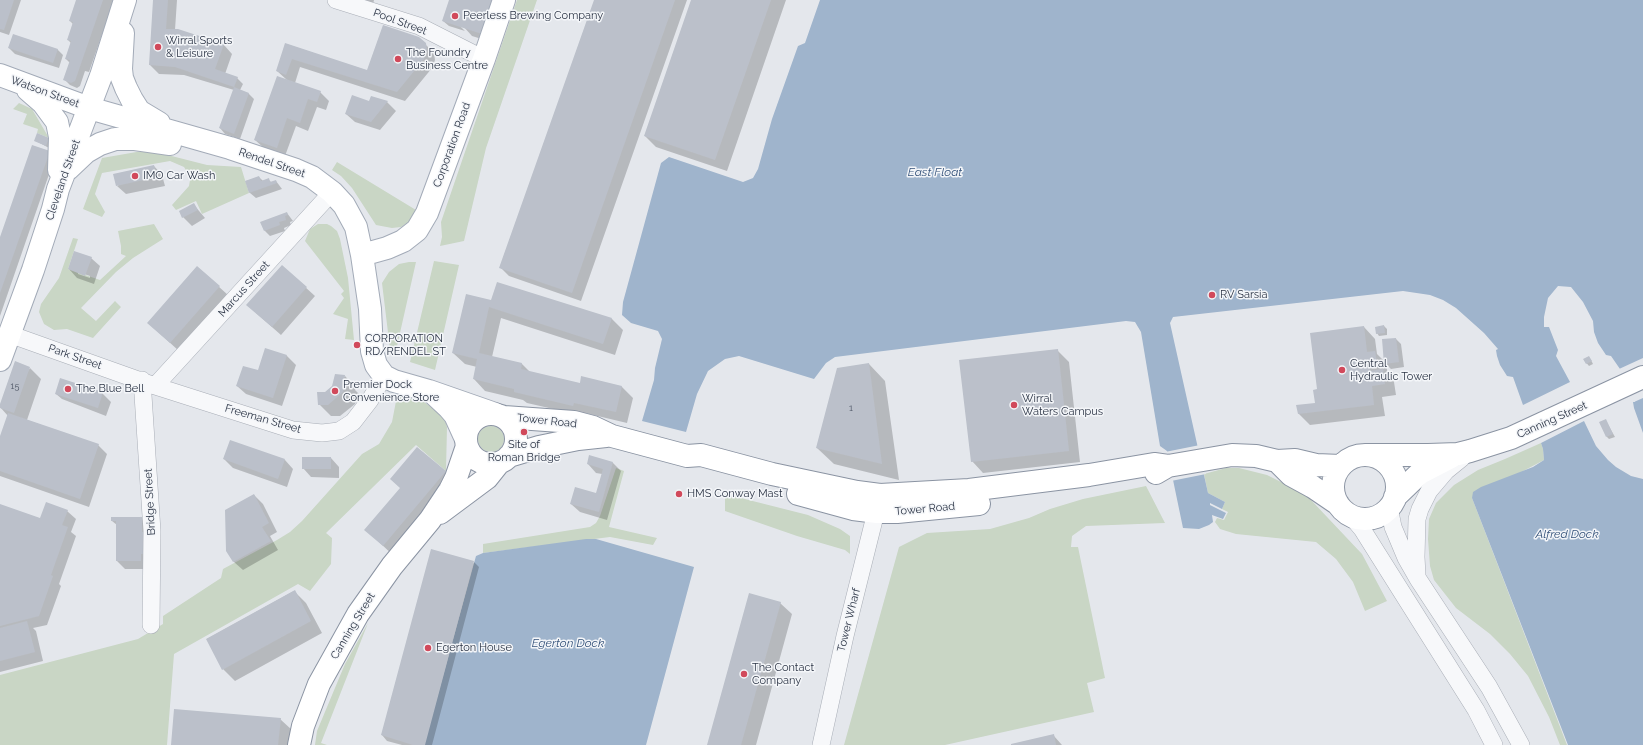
<!DOCTYPE html>
<style>
body{margin:0}
canvas{display:block;background:#e4e7ec}
</style>
<canvas width="1643" height="745"></canvas>
<script>
const ctx = document.querySelector('canvas').getContext('2d');
ctx.lineJoin = 'round';
function paint(path, color) { ctx.fillStyle = color; ctx.fill(path, 'evenodd'); }
const toPath = rows => new Path2D(rows.map(r => 'M' + r).join(''));
function trace(path, color, width, dash) { ctx.strokeStyle = color; ctx.lineWidth = width; ctx.lineCap = dash ? 'butt' : 'round'; ctx.setLineDash(dash || []); ctx.stroke(path); }
function drawText(font, color, halo, rows, align = 'center') {
  ctx.font = font + ' Raleway,sans-serif'; ctx.lineWidth = 3; ctx.setLineDash([]); ctx.textBaseline = 'middle'; ctx.strokeStyle = halo; ctx.fillStyle = color; for (const [text, x, y, turn = 0] of rows) {
    ctx.save(); ctx.translate(x, y); ctx.rotate((+turn || 0) * Math.PI / 180); ctx.textAlign = isNaN(turn) ? turn : align; if (halo) ctx.strokeText(text, 0, 0); ctx.fillText(text, 0, 0); ctx.restore();
  }
}
const green = toPath([
 [517,0,537,0,486,148,464,241,440,246,442,237,441,222],
 [19,103,32,109,49,138,37,133,38,129,23,124,27,114,13,109],
 [148,150,207,165,241,167,249,193,202,214,196,201,176,210,172,205,189,186,190,180,189,175,184,167,170,161,102,173,95,194,105,212,102,217,83,209,102,158],
 [337,162,416,210,410,221,401,227,392,228,376,225,352,188,341,176,332,170],
 [154,224,163,239,133,258,116,272,81,308,96,321,115,301,121,307,93,338,67,329,54,330,44,324,39,312,41,304,59,278,73,238,78,239,68,269,100,280,126,256,121,254,121,246,118,231],
 [318,224,327,224,331,226,337,231,340,239,348,278,354,340,345,339,348,319,333,314,344,298,341,294,344,291,305,241,310,229],
 [434,261,459,265,435,370,410,362],
 [409,262,416,262,395,355,390,349,382,283,389,272,399,264],
 [397,396,423,401,444,417,447,427,446,471,416,445,326,533,332,538,331,564,310,591,298,584,174,654,167,745,0,745,0,675,138,639,163,624,163,616,221,578,223,569,277,540,290,532,302,521,362,454,379,444,392,422],
 '478 439a13 13 0 1 1 26 0a13 13 0 1 1-26 0Z',
 [1541,443,1543,449,1544,460,1472,498,1567,745,1560,745,1549,717,1528,676,1510,654,1490,634,1456,608,1434,580,1430,566,1428,539,1429,519,1436,503,1454,485,1478,470,1505,459],
 [616,468,624,471,609,527,657,538,653,545,610,537,483,553,483,544,590,527,596,523,600,516],
 [1226,468,1239,468,1267,475,1301,492,1311,500,1362,554,1387,601,1365,611,1353,582,1336,559,1316,542,1236,534,1220,529,1215,522,1217,518,1224,520,1228,512,1222,509,1225,502,1208,493,1204,474],
 [1146,486,1165,523,1086,526,1072,536,1071,547,1078,547,1105,678,1087,683,1094,712,945,745,844,745,899,547,927,533,990,529,1029,518,1050,509,1083,499],
 [725,494,808,515,840,529,850,536,850,554,845,550,797,536,725,511],
 [368,623,321,743,327,745,315,745,317,731,345,664]
]);
const water = toPath([
 [820,0,1643,0,1643,433,1634,408,1633,402,1635,402,1620,369,1611,356,1606,355,1598,343,1594,332,1593,321,1583,302,1571,287,1558,286,1548,298,1544,317,1544,327,1549,327,1558,350,1556,356,1570,382,1523,405,1513,377,1507,376,1500,365,1497,356,1496,350,1498,349,1484,333,1456,308,1443,300,1430,295,1403,291,1173,317,1170,323,1208,493,1225,502,1222,509,1210,503,1210,505,1226,513,1223,519,1212,515,1213,522,1209,525,1199,529,1183,528,1167,451,1160,446,1141,332,1135,322,1126,321,835,357,826,363,814,379,739,356,725,359,708,371,697,394,686,432,642,421,654,380,655,368,662,339,658,331,631,323,622,315,623,302,661,163,669,157,743,182,753,178,758,169,772,119,798,46,805,43],
 [1584,421,1596,446,1608,460,1616,467,1631,476,1643,479,1643,745,1568,745,1472,498,1473,492,1481,487,1533,467,1544,460,1543,449,1541,443],
 [586,539,596,539,694,567,646,745,424,745,476,556,483,553]
]);
const pier = toPath([
 [1643,358,1643,398,1634,402,1619,369],
 [1200,445,1206,474,1171,481,1165,452]
]);
const shadow = toPath([
 [0,0,21,0,9,35,0,32],
 [77,0,114,0,89,72,85,71,80,86,77,88,70,85,65,80,70,63,66,59,71,43,68,40,73,24,70,21],
 [154,0,177,0,175,30,224,45,232,54,225,74,237,78,243,84,240,90,249,94,254,99,240,139,225,134,220,128,234,90,184,75,159,74,150,65],
 [346,0,374,0,372,8],
 [450,0,491,42,472,36,463,26,460,26,465,31,449,26,443,21],
 [595,0,687,0,581,301,509,276,500,267],
 [692,0,786,0,727,171,656,147,645,136],
 [286,44,368,71,425,44,434,53,435,60,432,68,405,101,300,67,295,83,320,92,329,101,326,110,317,107,308,131,296,126,285,156,264,148,255,140,287,80,277,71],
 [9,48,57,49,63,55,59,68,15,54],
 [371,97,387,102,396,111,380,130,355,122,346,114,370,102],
 [49,138,51,141,49,148,36,141],
 [33,146,55,157,0,316,0,240],
 [154,166,162,175,165,186,126,194,117,186],
 [259,177,263,181,268,179,272,183,276,181,282,189,256,198,250,193,246,181],
 [194,205,205,218,192,226,183,217],
 [287,213,293,221,290,222,291,225,284,228,285,231,270,236,265,231,262,222],
 [91,258,100,266,94,284,77,278,69,269],
 [78,272,90,276,90,278,78,274],
 [282,266,315,296,281,335,256,313],
 [197,267,228,295,179,351,157,331],
 [492,301,612,319,623,330,615,355,501,318,492,357,522,364,530,372,580,384,582,378,622,387,633,398,627,423,585,413,584,416,527,403,523,400,485,391,474,379,477,367,465,364,453,353],
 [1384,326,1387,329,1387,335,1379,336,1377,333],
 [1364,327,1375,339,1377,354,1385,362,1396,339,1401,344,1404,367,1391,369,1386,364,1388,375,1394,382,1396,395,1382,397,1385,416,1310,425,1298,413,1316,404,1318,390],
 [266,349,287,356,296,365,282,406,246,394,237,386,258,372],
 [1057,350,1069,362,1080,462,983,473,972,461],
 [1584,360,1591,360,1593,364,1589,366],
 [869,364,885,381,899,480,834,464,817,448],
 [30,368,41,379,27,420,98,445,107,454,89,507,0,476,0,439,8,416,0,407],
 [345,376,356,388,355,390,359,394,357,400,356,400,355,404,340,416,331,416,319,404,325,393],
 [102,393,111,402,106,416,62,399,56,394],
 [1606,421,1615,437,1609,439,1607,437],
 [417,448,457,483,395,557,366,530,401,489],
 [331,458,339,467,339,478,311,477,303,468],
 [224,459,285,460,293,469,287,487,233,468],
 [613,463,621,471,607,520,580,512,571,504,597,494,602,474,596,473,588,464],
 [254,495,263,504,277,532,270,536,278,550,243,570,234,562,227,550],
 [0,505,41,519,67,511,76,519,71,532,76,536,59,584,61,586,47,625,33,628,36,631,43,661,0,672],
 [112,518,141,518,150,526,149,569,125,569,117,561,117,525,112,521],
 [474,562,479,567,432,745,402,745,387,741,382,735],
 [294,591,306,603,322,633,235,681,223,669,207,639],
 [780,603,792,614,756,745,708,745],
 [280,719,292,730,290,745,172,745],
 [1054,736,1062,745,1013,745]
]);
const building = toPath([
 [0,0,14,0,4,30,0,29],
 [76,0,103,0,75,81,71,83,63,80,70,60,65,59,71,41,67,40,73,22,69,21],
 [153,0,168,0,166,29,178,29,224,44,215,69,238,77,234,87,249,93,234,134,219,128,234,87,175,67,149,65],
 [449,0,493,0,482,34,442,21],
 [594,0,675,0,572,293,499,268],
 [691,0,771,0,715,160,644,136],
 [383,25,419,37,426,43,427,51,424,59,397,92,292,59,286,75,276,71,285,43,367,70],
 [13,34,58,49,53,63,8,48],
 [277,76,321,91,317,102,308,99,300,123,287,118,277,148,254,140],
 [352,95,369,101,371,96,388,101,371,122,345,114],
 [37,133,49,138,46,146,34,141],
 [32,145,50,151,0,293,0,237],
 [154,165,157,177,116,186,113,174],
 [259,176,261,181,269,178,270,182,276,180,277,183,249,193,245,181],
 [194,203,198,210,182,218,179,211],
 [287,212,288,215,285,216,286,220,279,222,280,225,264,231,260,222],
 [74,251,92,257,85,276,68,269],
 [282,265,307,287,272,327,246,305],
 [197,266,220,286,170,343,147,323],
 [497,282,612,318,603,344,489,307,479,353,522,363,521,369,580,383,581,376,622,386,616,412,574,403,573,406,514,392,514,389,473,379,477,359,452,353,466,294,491,300],
 [1384,325,1385,333,1376,334,1375,327],
 [1364,326,1367,352,1375,351,1377,363,1369,364,1370,371,1383,369,1385,384,1372,386,1374,405,1298,414,1296,405,1315,403,1313,390,1317,389,1310,333],
 [1396,338,1399,362,1384,364,1382,339],
 [265,348,287,355,273,398,236,386,243,366,258,370],
 [1058,349,1069,451,971,462,959,360],
 [1589,356,1592,361,1586,364,1583,359],
 [15,361,30,367,14,413,0,408,0,404],
 [869,363,882,464,816,448,837,368],
 [335,374,345,375,344,380,348,381,346,389,344,389,343,392,328,405,318,405,317,392,325,392,332,386],
 [60,378,103,392,98,408,55,394],
 [8,413,99,444,80,499,0,471,0,436],
 [1606,419,1613,434,1606,437,1599,422],
 [230,440,285,459,278,479,223,459],
 [417,447,446,471,383,546,364,530,400,488,390,479],
 [589,455,613,462,599,512,570,504,575,487,596,493,603,469,587,464],
 [302,457,331,457,331,469,302,469],
 [254,494,269,523,262,527,271,541,233,562,226,551,225,510],
 [46,502,68,510,62,525,68,527,51,575,53,576,39,616,0,626,0,504,40,518],
 [111,517,142,517,142,532,148,532,148,554,141,554,141,561,116,561,116,521,111,521],
 [431,549,474,561,425,745,413,745,381,735],
 [295,590,311,621,222,670,206,639],
 [749,593,781,602,741,745,707,745],
 [27,621,35,652,0,661,0,628],
 [174,709,281,718,278,745,171,745],
 [1054,734,1056,745,1011,745,1011,744]
]);
const minor = toPath([
 [336,0,419,26,484,59],
 [9,334,155,386,293,430,322,433,339,431,353,422,370,400,384,376],
 [142,380,152,531,151,625],
 [155,386,332,192],
 [1389,507,1393,527,1406,558,1418,579,1489,687,1521,745],
 [1351,516,1362,529,1476,710,1494,745],
 [1417,575,1416,557,1417,519,1420,509,1429,491,1446,471,1462,458],
 [821,745,845,636,879,500]
]);
const major = toPath([
 [123,33,121,69,122,78,126,88,132,100,139,111,159,123],
 [0,75,89,108,230,148,296,170,312,177,332,192,344,205,356,227,362,255,370,309,372,351,376,365,384,376,394,381,429,391,495,414],
 [28,90,43,103,57,122,60,137,59,170],
 [68,169,86,152,100,144,115,139,135,139,170,144],
 [362,255,387,248,403,241,417,230,427,213,484,59,504,0],
 [0,360,33,270,53,209,58,189,101,76,125,0],
 [435,395,449,408,455,415,465,437]
]);
const highway = toPath([
 '466 439a25 25 0 1 1 50 0a25 25 0 1 1-50 0Z',
 [504,417,574,422,593,427,612,436,687,456,701,455,772,474,857,492,880,495,969,490,1089,475,1154,464,1168,466],
 [1365,455,1428,455,1458,454,1470,451,1511,438,1643,377],
 '1333 487a32 32 0 1 1 64 0a32 32 0 1 1-64 0Z',
 [509,456,539,447,578,439,606,436],
 [1277,461,1291,475,1313,487,1338,504],
 [1156,473,1168,466,1232,455,1256,456,1277,461,1295,460,1316,465,1341,466],
 [798,494,853,509,877,512,897,512,979,504],
 [1395,497,1420,473,1451,457],
 [440,513,487,478,499,463],
 [299,745,303,726,319,684,358,614,392,566,430,520,450,490,456,478,467,446]
]);
const markers = [
 [455,16,4,"#d1495b"],
 [158,47,4,"#d1495b"],
 [398,59,4,"#d1495b"],
 [135,176,4,"#d1495b"],
 [1212,295,4,"#d1495b"],
 [357,345,4,"#d1495b"],
 [1342,370,4,"#d1495b"],
 [68,389,4,"#d1495b"],
 [335,391,4,"#d1495b"],
 [1014,405,4,"#d1495b"],
 [524,432,4,"#d1495b"],
 [679,494,4,"#d1495b"],
 [428,648,4,"#d1495b"],
 [744,674,4,"#d1495b"]
];
const numberNames = [
 ["15",15,386],
 ["1",851,408]
];
const poiNames = [
 ["Peerless Brewing Company",463,16],
 ["Wirral Sports",166,41],
 ["& Leisure",166,54],
 ["The Foundry",406,53],
 ["Business Centre",406,66],
 ["IMO Car Wash",143,176],
 ["RV Sarsia",1220,295],
 ["CORPORATION",365,339],
 ["RD/RENDEL ST",365,352],
 ["Central",1350,364],
 ["Hydraulic Tower",1350,377],
 ["Premier Dock",343,385],
 ["Convenience Store",343,398],
 ["The Blue Bell",76,389],
 ["Wirral",1022,399],
 ["Waters Campus",1022,412],
 ["Site of",524,445,"center"],
 ["Roman Bridge",524,458,"center"],
 ["HMS Conway Mast",687,494],
 ["Egerton House",436,648],
 ["The Contact",752,668],
 ["Company",752,681]
];
const streetNames = [
 ["Pool Street",400,22,20],
 ["Watson Street",45,92,20],
 ["Corporation Road",452,145,-70],
 ["Rendel Street",272,163,19],
 ["Cleveland Street",63,180,-71],
 ["Marcus Street",244,289,-48],
 ["Park Street",75,357,19],
 ["Freeman Street",263,419,16],
 ["Canning Street",1552,420,-24],
 ["Tower Road",547,421,6],
 ["Bridge Street",150,502,-93],
 ["Tower Road",925,509,-5],
 ["Tower Wharf",849,620,-76],
 ["Canning Street",353,626,-59]
];
const waterNames = [
 ["East Float",935,172],
 ["Alfred Dock",1567,534],
 ["Egerton Dock",568,643]
];
paint(green, '#c9d6c5');
paint(water, '#9fb4cc');
paint(pier, '#e4e7ec');
paint(shadow, '#0003');
paint(building, '#bbc0ca');
trace(minor, '#a9aeb7', 18);
trace(major, '#a3abb8', 24);
trace(highway, '#8b94a3', 24);
trace(minor, '#f7f8fa', 17);
trace(major, '#fff', 22);
trace(highway, '#fff', 22);
for (const [x, y, r, color] of markers) { const dot = new Path2D(); dot.arc(x, y, r, 0, 2 * Math.PI); ctx.fillStyle = color; ctx.fill(dot); trace(dot, '#f4f6f9', 1.5); }
drawText('9px', '#4f5766', null, numberNames);
drawText('11px', '#2b3445', '#f4f6f9', poiNames, 'left');
drawText('11px', '#2b3445', '#f4f6f9', streetNames);
drawText('italic 12px', '#34527a', '#f4f6f9', waterNames);
</script>
